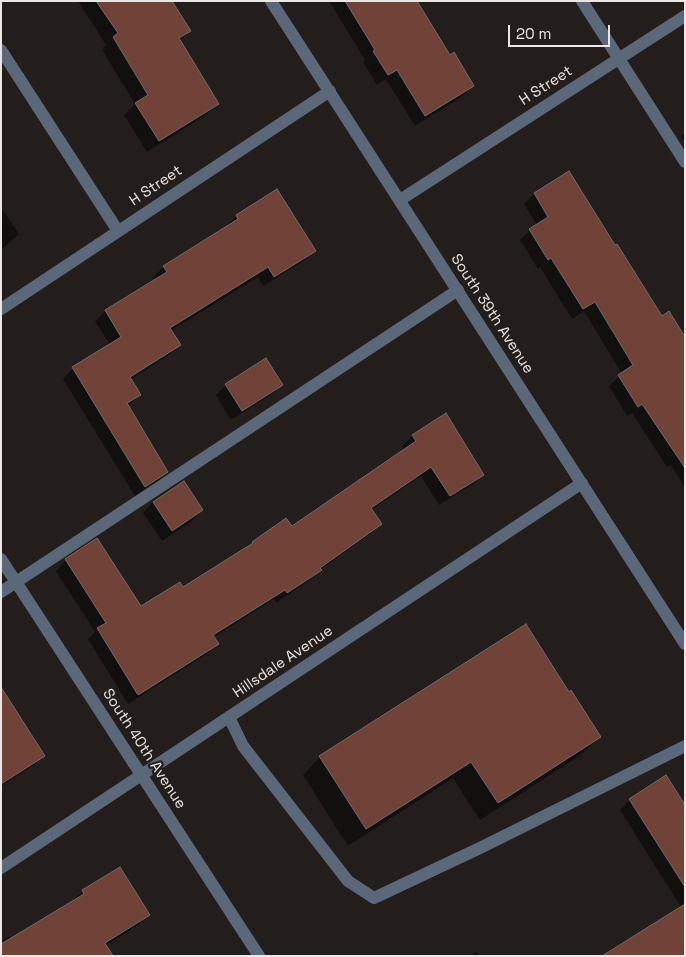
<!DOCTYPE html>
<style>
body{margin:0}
#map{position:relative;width:686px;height:957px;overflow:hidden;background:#231e1c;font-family:"Space Grotesk",sans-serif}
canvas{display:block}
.frame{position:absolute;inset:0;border:2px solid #ebe7e6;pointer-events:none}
.scale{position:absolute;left:508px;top:25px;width:102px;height:22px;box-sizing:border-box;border:2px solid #ebe7e6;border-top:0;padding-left:6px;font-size:15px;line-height:18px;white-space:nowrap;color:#ebe7e6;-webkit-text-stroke:4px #231e1c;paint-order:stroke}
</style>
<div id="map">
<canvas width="686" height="957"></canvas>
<div class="frame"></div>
<div class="scale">20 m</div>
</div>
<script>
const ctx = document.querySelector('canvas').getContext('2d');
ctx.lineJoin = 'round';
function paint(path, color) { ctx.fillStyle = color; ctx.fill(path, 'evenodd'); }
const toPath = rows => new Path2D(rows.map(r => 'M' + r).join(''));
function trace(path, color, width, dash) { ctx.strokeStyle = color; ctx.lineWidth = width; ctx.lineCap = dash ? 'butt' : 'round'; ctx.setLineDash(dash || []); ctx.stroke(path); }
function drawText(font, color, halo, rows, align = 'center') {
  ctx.font = font + ' "Space Grotesk",sans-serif'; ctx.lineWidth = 4.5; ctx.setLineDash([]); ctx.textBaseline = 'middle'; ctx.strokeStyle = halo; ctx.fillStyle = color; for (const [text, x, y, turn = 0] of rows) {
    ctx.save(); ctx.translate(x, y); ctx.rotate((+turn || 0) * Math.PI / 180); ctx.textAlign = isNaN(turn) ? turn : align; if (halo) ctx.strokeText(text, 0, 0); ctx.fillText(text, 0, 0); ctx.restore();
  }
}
const shadow = toPath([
 [78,1,166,1,190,31,180,41,218,104,206,115,147,152,124,115,135,104,102,50,106,45],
 [329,1,415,1,450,57,473,86,463,96,415,126,386,79,377,85,363,62,365,60],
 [685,133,685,142,681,136],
 [277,191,314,251,304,261,263,286,258,277,170,331,179,345,169,355,130,380,139,395,128,406,167,471,157,482,135,496,63,379,73,368,110,345,95,321,106,311,156,281,153,277,164,267,227,228,226,226,236,216],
 [534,194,685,355,685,488,671,465,667,467,632,413,627,416,609,386,622,374,584,311,572,319,540,267,538,269,520,240,530,230,537,225,524,204],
 [1,207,19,234,1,250],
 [226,385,281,385,271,395,231,420,216,395],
 [413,436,483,475,472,485,439,505,421,476,371,510,380,524,370,534,320,570,310,580,276,603,274,599,213,638,217,644,207,654,128,704,88,639,95,632,56,571,66,560,141,608,182,589,248,547,286,520,291,528,405,450,402,446],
 [153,502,202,510,192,521,162,541,143,513],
 [1,689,43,756,33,766,1,786],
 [568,693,599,737,581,755,480,820,453,778,348,846,303,775,320,757],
 [630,800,685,807,685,956,601,956,681,907,620,810],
 [83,891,148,915,138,925,105,946,1,956,1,941,10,936,12,939,72,901],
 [477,952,479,956,470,956]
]);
const building = toPath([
 [96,1,172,1,191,31,179,38,219,104,159,141,135,103,148,95,113,37,118,33,96,1],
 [345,1,417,1,450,55,454,52,474,86,425,116,397,70,388,75,373,51,375,50,345,1],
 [569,171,615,245,617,244,662,316,669,311,685,337,685,468,642,404,638,407,618,375,633,365,595,302,583,309,551,258,548,260,529,229,548,217,534,193,569,171],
 [277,189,316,251,274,277,268,267,170,328,181,345,130,377,141,395,127,403,168,472,145,487,72,367,121,337,105,310,167,272,163,266,238,219,236,215,277,189],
 [266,358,283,385,242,411,225,384,266,358],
 [446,413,484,475,450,496,431,467,371,508,382,524,320,568,322,570,287,593,285,590,213,635,219,644,138,695,97,628,106,623,65,559,97,538,141,606,180,582,183,587,253,543,252,542,286,518,292,526,416,441,412,435,446,413],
 [184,481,203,510,172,531,153,502,184,481],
 [526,624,569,692,571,690,601,737,498,803,471,762,366,829,319,756,526,624],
 [1,687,45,756,1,784,1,687],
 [666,775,685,805,685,887,629,799,666,775],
 [120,867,150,915,105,943,113,956,1,956,1,944,84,894,82,890,120,867],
 [685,904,685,956,602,956,685,904]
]);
const lane = toPath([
 [582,1,685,162],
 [1,50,118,231],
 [1,592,458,290],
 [229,717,243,746,348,881,374,898,482,847,685,746]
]);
const street = toPath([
 [271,1,685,644],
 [400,200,685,16],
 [1,309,330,91],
 [1,559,259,956],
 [1,868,582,483]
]);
const streetNames = [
 ["H Street",546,86,-33],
 ["H Street",156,186,-34],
 ["South 39th Avenue",492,314,57],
 ["Hillsdale Avenue",283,662,-34],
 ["South 40th Avenue",144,749,57]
];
paint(shadow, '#0007');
paint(building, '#714237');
trace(building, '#726b69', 1);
trace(lane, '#5b6879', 12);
trace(street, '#5b6879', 12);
drawText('15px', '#ebe7e6', '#231e1c', streetNames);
</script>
